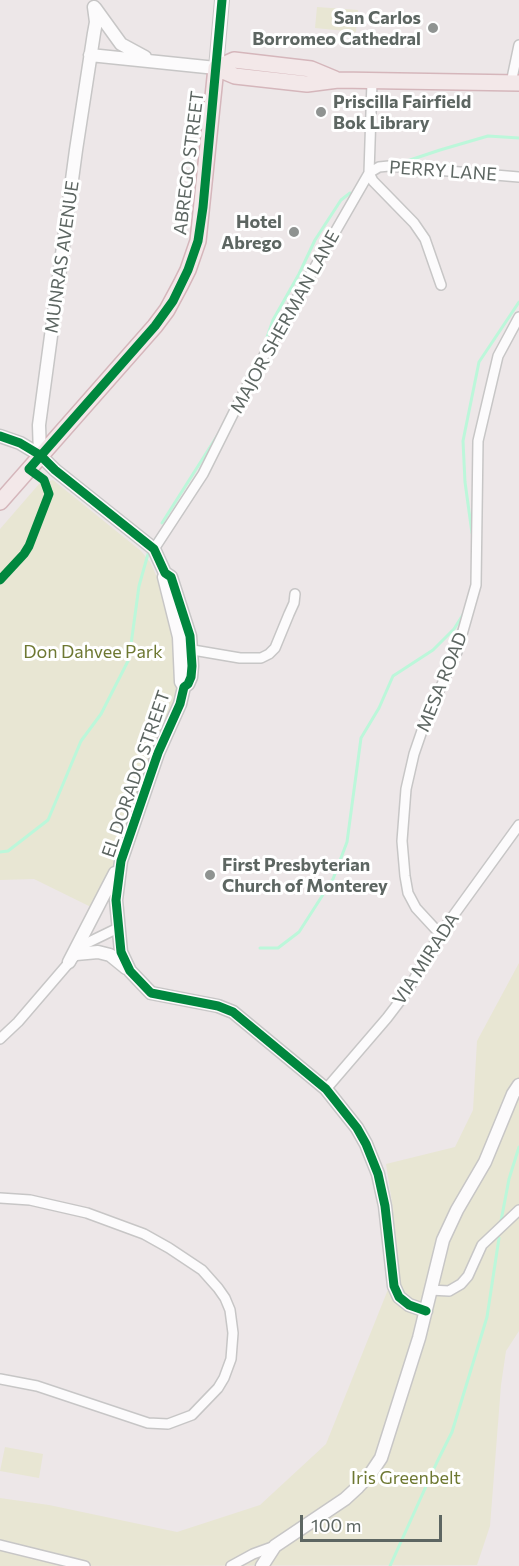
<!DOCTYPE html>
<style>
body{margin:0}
#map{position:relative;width:519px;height:1566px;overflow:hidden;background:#ede7e8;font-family:Commissioner,sans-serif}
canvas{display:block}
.scale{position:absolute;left:300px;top:1515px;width:142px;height:27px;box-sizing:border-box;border:3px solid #5d6662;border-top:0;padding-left:8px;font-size:18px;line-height:21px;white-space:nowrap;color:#5d6662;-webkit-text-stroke:4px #fff;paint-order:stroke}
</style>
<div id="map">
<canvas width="519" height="1566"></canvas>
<div class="scale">100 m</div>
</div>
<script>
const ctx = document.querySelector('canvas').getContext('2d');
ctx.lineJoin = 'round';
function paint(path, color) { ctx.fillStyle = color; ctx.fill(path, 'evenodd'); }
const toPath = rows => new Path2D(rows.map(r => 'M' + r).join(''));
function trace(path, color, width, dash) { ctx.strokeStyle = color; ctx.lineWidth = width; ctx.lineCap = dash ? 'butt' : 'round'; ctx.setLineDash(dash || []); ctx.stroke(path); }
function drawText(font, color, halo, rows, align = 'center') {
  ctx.font = font + ' Commissioner,sans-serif'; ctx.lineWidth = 6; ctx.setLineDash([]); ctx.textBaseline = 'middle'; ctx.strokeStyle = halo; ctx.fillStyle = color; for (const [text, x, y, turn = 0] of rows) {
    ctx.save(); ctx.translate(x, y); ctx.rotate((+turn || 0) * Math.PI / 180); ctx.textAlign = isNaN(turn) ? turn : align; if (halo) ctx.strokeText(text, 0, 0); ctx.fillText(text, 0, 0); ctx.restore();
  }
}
const green = toPath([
 [317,7,358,10,356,32,315,28],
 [53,480,141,551,150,562,156,575,168,584,185,680,121,861,97,910,34,879,0,880,0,529,39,484],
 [519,963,519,1331,506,1351,501,1385,490,1526,477,1565,0,1566,0,1498,49,1505,177,1532,260,1505,326,1444,389,1287,387,1281,395,1277,393,1209,386,1164,455,1147,473,1110,477,1041],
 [5,1447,43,1454,39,1478,0,1471]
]);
const stream = toPath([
 [407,161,440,150,488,136,519,138],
 [262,352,273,320,299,274,315,240,341,200,350,193],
 [162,523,219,433],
 [472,533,465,482,463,441,479,362,519,302],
 [0,852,8,851,48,820,81,741,101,714,129,659,139,586,148,554],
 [260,948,278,948,299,932,333,879,347,842,361,738,379,708,393,676,433,650,454,629,464,613],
 [501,1221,509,1179,519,1147],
 [390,1566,437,1462,452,1432,487,1317,499,1238]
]);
const minor = toPath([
 [511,83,519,45],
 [369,173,379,167,389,166,519,177],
 [369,173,373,181,414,223,425,239,441,285],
 [154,549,203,474,250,380,369,173,372,82],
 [187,649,240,658,261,658,269,654,275,648,289,614,294,603,295,594],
 [440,934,416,908,408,893,405,876,402,841,406,789,414,754,426,719,457,652,476,585,478,441,498,356,519,317],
 [0,1039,18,1022,85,944,118,928],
 [326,1089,387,1018,406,993,440,934,519,825],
 [0,1198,30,1200,87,1213,144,1234,169,1248,202,1270,218,1288,225,1298,230,1310,233,1333,231,1359,224,1378,218,1388,192,1415,168,1424,148,1423,37,1386,0,1379],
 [430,1290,449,1291,461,1284,468,1276,482,1245,519,1210],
 [0,1545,85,1566],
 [231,1566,253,1554,275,1546]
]);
const tertiary = toPath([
 [95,8,121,44,145,57],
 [90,55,216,68],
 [0,436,20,443,40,455,55,470,154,549,165,573,171,577,190,636,192,666,191,677,188,684,184,687,180,704,158,753,121,861,116,900,121,952,130,971,151,993,218,1006,233,1012,326,1089,357,1128,366,1144,378,1174,385,1206,394,1286,399,1297,409,1305,426,1311],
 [40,455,39,425,76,150,94,33,96,22,94,7],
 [164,577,179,637,181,682,184,687],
 [76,954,98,952,110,955,126,968],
 [69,962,115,873],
 [262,1566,275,1546,345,1499,358,1487,371,1473,381,1458,419,1338,443,1240,457,1210,485,1162,513,1094,519,1085]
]);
const secondary = toPath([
 [216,68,222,0]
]);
const primary = toPath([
 [216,68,235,76,307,84,338,80,519,83],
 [216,68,234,60,311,69,335,79],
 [0,502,155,326,167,310,181,284,188,270,198,241,216,68]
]);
const cycleway = toPath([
 [0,436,20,443,40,455,55,470,154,549,165,573,171,577,190,636,192,666,191,677,188,684,184,687,180,704,158,753,121,861,116,900,121,952,130,971,151,993,218,1006,233,1012,326,1089,357,1128,366,1144,378,1174,385,1206,394,1286,399,1297,409,1305,426,1311],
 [0,580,24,554,29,546,49,494,44,480,29,469,155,326,173,301,188,270,198,241,203,207,222,0]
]);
const markers = [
 [433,28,6,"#8f9391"],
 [321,112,6,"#8f9391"],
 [294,232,6,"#8f9391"],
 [210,875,6,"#8f9391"]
];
const poiNames = [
 ["San Carlos",421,18],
 ["Borromeo Cathedral",421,39],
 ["Priscilla Fairfield",333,102,"left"],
 ["Bok Library",333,123,"left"],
 ["Hotel",282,222],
 ["Abrego",282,243],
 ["First Presbyterian",222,865,"left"],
 ["Church of Monterey",222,886,"left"]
];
const streetNames = [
 ["ABREGO STREET",189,163,-83],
 ["PERRY LANE",443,171,4],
 ["MUNRAS AVENUE",62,257,-82],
 ["MAJOR SHERMAN LANE",285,322,-61],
 ["MESA ROAD",442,682,-68],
 ["EL DORADO STREET",136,774,-71],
 ["VIA MIRADA",426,959,-57]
];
const parkNames = [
 ["Don Dahvee Park",93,652],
 ["Iris Greenbelt",406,1478]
];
paint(green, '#e8e6d3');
trace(stream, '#bcf7da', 3);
trace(minor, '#c7c6c6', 12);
trace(tertiary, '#c7c6c6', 15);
trace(secondary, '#c8c6c6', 16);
trace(primary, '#d5b6bb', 18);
trace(minor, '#fcfbfc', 9);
trace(tertiary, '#fcfbfc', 12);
trace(secondary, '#fcfbfc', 14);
trace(primary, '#f3e8e9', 15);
trace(cycleway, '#00873e', 9);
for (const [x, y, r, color] of markers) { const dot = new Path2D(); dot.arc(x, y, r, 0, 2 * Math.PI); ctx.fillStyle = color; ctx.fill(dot); trace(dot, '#fff', 2); }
drawText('bold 18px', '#5d6662', '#fff', poiNames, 'right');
drawText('18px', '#5d6662', '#fff', streetNames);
drawText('18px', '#6e7832', '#fff', parkNames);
</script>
